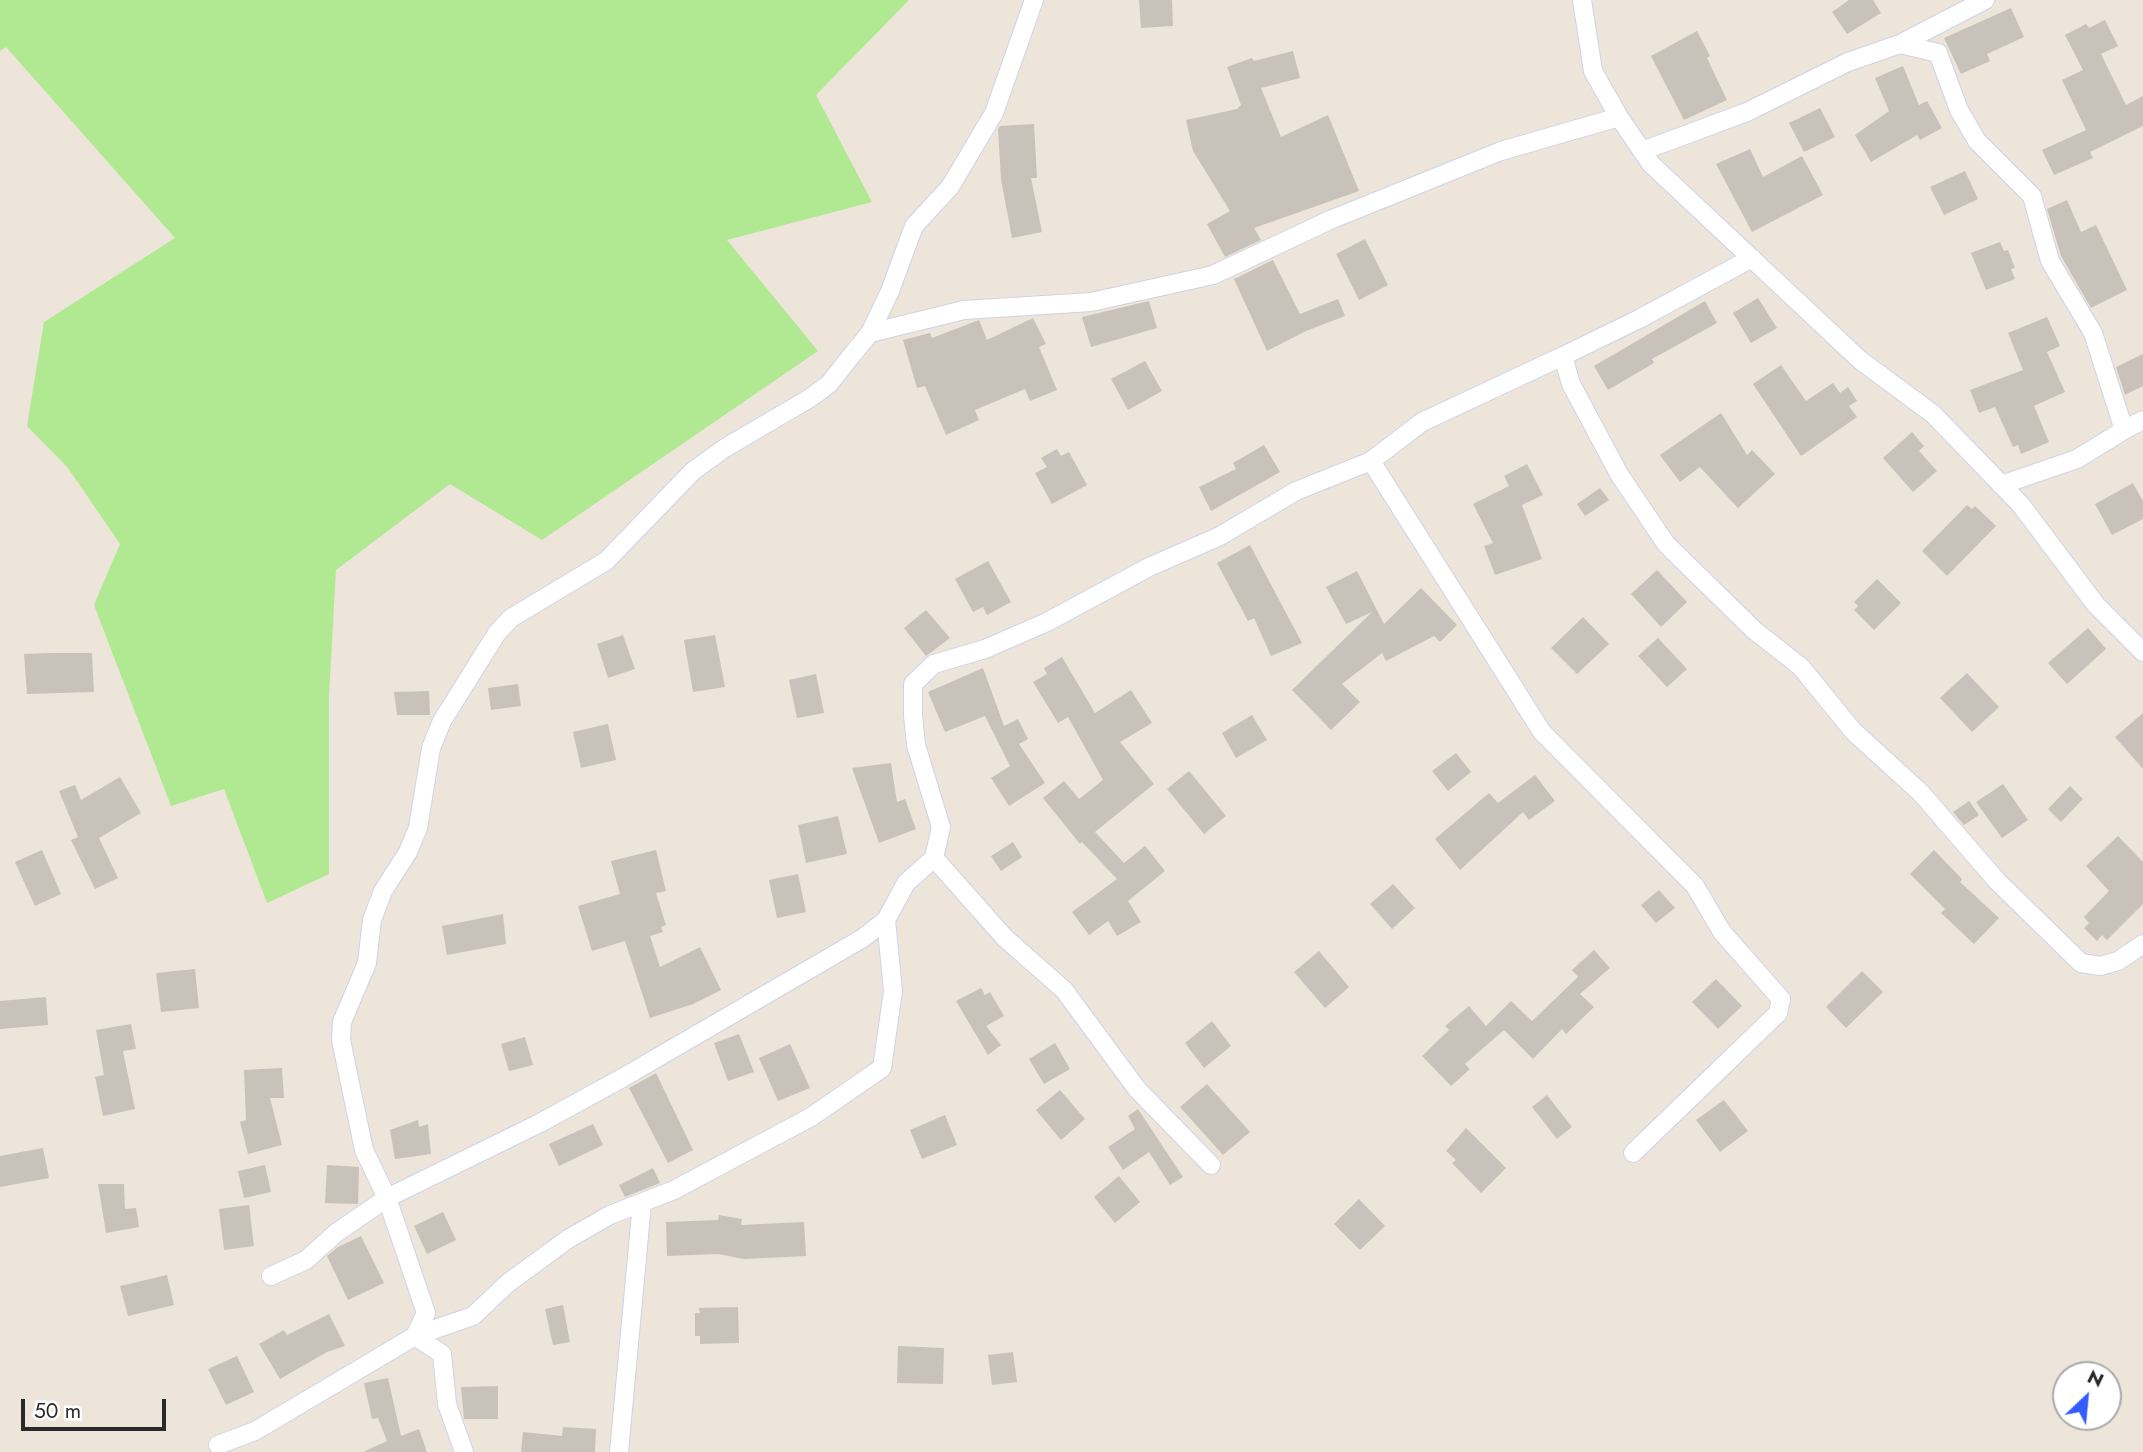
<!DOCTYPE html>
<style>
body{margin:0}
#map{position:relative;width:2143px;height:1452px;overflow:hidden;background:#ede5da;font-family:Jost,sans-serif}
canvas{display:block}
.north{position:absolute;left:2052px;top:1361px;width:70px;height:70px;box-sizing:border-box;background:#fff;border:2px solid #aaa;border-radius:50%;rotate:26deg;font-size:19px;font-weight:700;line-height:28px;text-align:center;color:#2a2a2a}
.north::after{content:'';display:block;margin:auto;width:24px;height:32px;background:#355cff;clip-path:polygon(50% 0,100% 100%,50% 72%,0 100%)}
.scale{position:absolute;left:21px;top:1399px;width:145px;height:32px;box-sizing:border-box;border:4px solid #2a2a2a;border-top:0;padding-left:9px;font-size:21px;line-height:24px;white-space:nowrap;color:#2a2a2a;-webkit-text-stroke:5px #fff;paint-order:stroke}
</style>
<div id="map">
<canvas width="2143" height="1452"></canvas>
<div class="north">N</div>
<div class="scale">50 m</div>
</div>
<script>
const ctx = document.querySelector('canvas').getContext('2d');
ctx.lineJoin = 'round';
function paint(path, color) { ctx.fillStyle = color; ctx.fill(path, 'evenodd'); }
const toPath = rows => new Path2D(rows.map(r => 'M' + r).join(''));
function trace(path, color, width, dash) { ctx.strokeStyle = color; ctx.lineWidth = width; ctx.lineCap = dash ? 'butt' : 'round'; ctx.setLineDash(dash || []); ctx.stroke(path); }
const green = toPath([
 [0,0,909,0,816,95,872,202,727,240,818,351,542,540,450,484,336,570,329,697,329,874,267,903,224,789,171,806,94,605,120,544,68,468,27,426,44,322,175,238,6,47,0,51]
]);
const building = toPath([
 [1139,0,1172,0,1173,26,1141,28],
 [1849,0,1873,0,1881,13,1847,34,1832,12],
 [2011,8,2024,37,1987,54,1990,61,1961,74,1944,38],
 [2105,20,2118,46,2101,54,2126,105,2143,96,2143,126,2090,152,2093,158,2054,175,2042,150,2086,130,2062,80,2083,70,2065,35,2086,24,2089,28],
 [1697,31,1710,56,1707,58,1727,100,1684,120,1651,56],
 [1293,51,1300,78,1261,88,1279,132,1281,137,1328,115,1359,191,1254,228,1261,240,1225,257,1207,224,1230,211,1193,151,1186,120,1237,109,1241,105,1227,67,1252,58,1254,61],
 [1903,66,1919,105,1927,101,1942,128,1920,140,1917,135,1871,162,1855,135,1889,111,1875,78],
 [1820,108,1835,137,1804,152,1789,123],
 [1034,124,1037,178,1031,178,1042,232,1012,238,1001,179,998,129,1000,126],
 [1750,149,1763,177,1802,156,1823,195,1752,232,1716,164],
 [1965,171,1978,199,1944,215,1930,187],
 [2067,200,2081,232,2096,225,2127,290,2091,308,2061,256,2047,209],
 [1365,239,1388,285,1359,300,1336,254],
 [2000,242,2004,251,2008,250,2015,268,2011,269,2015,279,1986,290,1971,253],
 [1273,260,1300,314,1338,299,1345,316,1306,331,1267,351,1234,279],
 [1758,298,1777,328,1751,343,1733,313],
 [1149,301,1157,328,1091,347,1082,317],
 [1705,301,1717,323,1652,359,1654,363,1608,390,1594,366],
 [2047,317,2060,346,2047,352,2065,392,2034,406,2049,442,2021,454,2018,445,2013,447,1995,407,1979,413,1970,390,2023,370,2008,333],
 [1033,318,1046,344,1039,347,1057,390,1030,401,1025,389,975,410,979,420,946,435,925,386,917,388,903,340,930,333,932,338,979,320,987,340],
 [2143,354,2143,386,2125,395,2116,367],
 [1145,361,1162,391,1128,410,1111,379],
 [1781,365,1806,401,1833,383,1840,393,1848,387,1857,401,1849,406,1857,417,1801,456,1753,384],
 [1721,413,1747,455,1752,450,1775,474,1738,508,1700,467,1680,482,1660,455],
 [1912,432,1924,446,1919,451,1937,471,1913,492,1883,458],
 [1264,445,1280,472,1211,511,1199,487,1236,469,1233,463],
 [1057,449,1061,456,1069,452,1087,485,1052,504,1035,473,1047,467,1041,458],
 [1527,464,1543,495,1522,505,1542,559,1495,575,1484,546,1493,543,1473,504,1509,486,1504,476],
 [2133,483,2143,501,2143,519,2112,535,2095,504],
 [1600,488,1609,500,1585,516,1577,504],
 [1967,505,1972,509,1975,506,1996,526,1947,576,1922,551],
 [1250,545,1302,643,1271,656,1254,618,1248,621,1217,563],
 [988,561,1011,602,987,615,983,607,973,612,955,579],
 [1657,570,1687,602,1661,627,1631,594],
 [1357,571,1384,624,1421,588,1457,625,1440,642,1434,636,1386,661,1382,653,1342,684,1360,702,1331,730,1292,690,1372,612,1346,624,1326,587],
 [1877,579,1901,603,1874,630,1854,610,1858,606,1854,602],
 [926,610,950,638,926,656,904,628],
 [1583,617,1609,644,1577,674,1551,648],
 [2088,628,2106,649,2067,684,2048,663],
 [623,635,635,669,608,678,597,644],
 [715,635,725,687,693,692,684,640],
 [1658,638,1687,669,1667,687,1638,656],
 [52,653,92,653,94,692,27,694,24,654],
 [1062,657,1095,713,1131,690,1152,723,1120,742,1154,784,1095,832,1124,863,1145,846,1165,871,1128,901,1141,922,1117,936,1108,921,1089,935,1072,912,1117,879,1082,842,1080,844,1043,798,1064,781,1079,799,1103,780,1068,717,1058,723,1033,682,1047,674,1044,668],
 [983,668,1004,726,1018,719,1028,739,1019,744,1045,783,1009,806,991,778,1010,766,985,716,945,732,928,692],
 [1967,673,1999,707,1972,732,1940,698],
 [816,674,824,713,797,718,789,680],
 [518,684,521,706,491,710,488,688],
 [429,691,430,715,397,715,394,692],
 [2143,713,2143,769,2115,737],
 [1252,715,1267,740,1236,758,1222,733],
 [608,724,616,760,581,768,573,732],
 [1456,753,1471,772,1448,791,1432,771],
 [891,763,897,802,905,799,916,829,879,843,852,768],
 [1189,771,1226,816,1204,834,1167,789],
 [1535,775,1555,801,1529,820,1523,812,1460,870,1435,839,1489,793,1498,803],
 [120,777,141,813,99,838,118,878,95,889,71,840,78,837,59,791,75,785,81,800],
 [2003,784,2028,820,2002,838,1976,802],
 [2070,786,2083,799,2061,822,2048,809],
 [1969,801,1979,815,1964,825,1953,812],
 [838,816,847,854,806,863,798,825],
 [2118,836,2143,862,2143,904,2107,940,2102,935,2097,941,2084,928,2089,923,2084,917,2109,891,2086,866],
 [1013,842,1022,857,1001,871,991,856],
 [42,850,61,894,35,906,15,862],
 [656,850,666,891,656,893,666,925,661,927,663,932,650,936,660,967,700,947,721,990,693,1004,650,1018,625,941,592,951,578,906,620,894,611,861],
 [1934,850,1962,879,1960,882,1999,918,1974,944,1941,913,1945,909,1910,874],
 [798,874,806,912,777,918,769,880],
 [1393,884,1415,908,1392,929,1370,904],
 [1659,890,1675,908,1656,923,1641,905],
 [503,914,506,944,447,955,442,926],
 [1594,950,1610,968,1580,994,1594,1007,1566,1034,1562,1029,1533,1059,1504,1030,1465,1064,1470,1069,1451,1086,1422,1056,1449,1030,1445,1026,1469,1006,1486,1026,1511,1001,1532,1021,1578,977,1572,970],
 [1319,951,1349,987,1325,1008,1294,972],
 [195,969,199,1008,161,1012,156,973],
 [1862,971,1883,992,1846,1028,1826,1007],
 [1716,979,1742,1006,1718,1029,1692,1002],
 [981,988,985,995,990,992,1004,1016,986,1026,1001,1045,988,1055,956,1001],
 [46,997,48,1025,0,1029,0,1001],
 [1212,1021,1231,1046,1204,1068,1185,1043],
 [131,1024,136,1049,123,1051,135,1109,103,1116,95,1077,104,1075,96,1030],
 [739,1034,754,1072,728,1081,714,1043],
 [525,1037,533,1065,509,1071,501,1044],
 [1055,1043,1070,1069,1044,1084,1029,1059],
 [790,1044,810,1088,778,1101,759,1058],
 [282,1068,284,1098,270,1098,282,1145,248,1154,240,1122,246,1120,244,1070],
 [656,1073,693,1150,668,1163,629,1088],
 [1207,1084,1250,1132,1223,1155,1180,1107],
 [1060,1090,1085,1119,1061,1140,1036,1110],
 [1547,1095,1572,1127,1557,1139,1532,1107],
 [1724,1100,1748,1131,1720,1152,1696,1120],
 [1138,1109,1183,1177,1170,1185,1149,1152,1123,1170,1108,1147,1135,1129,1128,1116],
 [945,1115,957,1145,922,1159,910,1130],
 [418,1120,419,1127,428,1124,431,1154,395,1159,390,1130],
 [593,1124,603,1145,559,1166,549,1144],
 [1466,1128,1506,1168,1481,1193,1452,1163,1456,1160,1446,1151],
 [43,1148,49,1178,0,1187,0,1156],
 [265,1165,271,1192,244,1198,238,1171],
 [327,1165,359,1167,358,1204,325,1203],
 [653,1168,660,1183,625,1197,619,1185],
 [1119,1176,1140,1202,1115,1223,1094,1197],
 [98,1184,124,1184,125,1209,136,1208,139,1227,106,1233],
 [1359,1199,1385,1226,1360,1250,1334,1224],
 [249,1205,254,1246,224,1250,219,1209],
 [443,1212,456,1240,427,1254,414,1226],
 [719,1215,742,1219,741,1225,804,1222,806,1256,744,1259,718,1254,667,1256,666,1222,718,1220],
 [361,1236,384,1283,348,1300,327,1256,338,1247],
 [167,1275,174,1305,128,1316,120,1286],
 [563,1305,570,1342,553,1345,545,1309],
 [738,1307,739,1343,700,1344,700,1336,695,1336,695,1313,700,1313,699,1308],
 [329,1314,345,1346,327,1352,280,1379,259,1344,284,1330,287,1335],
 [898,1346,944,1348,943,1384,897,1383],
 [1013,1352,1017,1382,992,1385,988,1355],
 [237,1356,254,1392,226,1405,208,1369],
 [388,1378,401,1436,419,1429,427,1452,363,1452,387,1441,378,1418,372,1419,364,1383],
 [498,1386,498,1419,464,1419,461,1387],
 [563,1427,596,1429,595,1452,521,1452,523,1432,562,1436]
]);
const street = toPath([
 [1582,0,1593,71,1619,117,1651,164,1860,360,1933,414,2021,505,2096,605,2143,652],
 [1900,44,1985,0],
 [1642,151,1747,112,1848,62,1900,44,1938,53,1959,110,1977,141,2032,196,2050,261,2093,333,2124,430,2077,459,2001,485],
 [1752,258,1639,319,1563,356,1571,384,1619,474,1666,544,1754,630,1801,667,1853,731,1921,793,1997,881,2081,963,2100,966,2118,961,2143,944],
 [870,333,964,310,1091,302,1213,275,1330,220,1501,151,1619,117],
 [2124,430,2143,420],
 [1371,461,1542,732,1695,886,1722,932,1781,999,1778,1013,1633,1153],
 [934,858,1005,938,1064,990,1137,1089,1211,1165],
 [271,1276,306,1260,336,1233,387,1198,540,1123,624,1077,863,938,886,920,906,883,934,858,941,827,916,745,913,715,913,684,934,664,985,649,1047,622,1149,567,1220,536,1296,491,1371,461,1422,422,1563,356],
 [218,1445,255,1431,415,1336,473,1316,508,1283,568,1239,610,1215,674,1190,811,1117,882,1068,893,991,886,920],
 [464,1452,447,1404,442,1354,415,1336,426,1313,387,1198,364,1150,341,1040,342,1022,367,963,372,920,383,891,408,852,418,828,431,748,442,721,497,633,511,618,606,561,693,471,725,448,810,398,829,384,851,356,870,333,890,291,914,226,950,187,994,113,1034,0],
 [619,1452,642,1203]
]);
paint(green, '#b0e991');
paint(building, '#c8c2ba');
trace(street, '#cfd3e4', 20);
trace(street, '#fff', 18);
</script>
